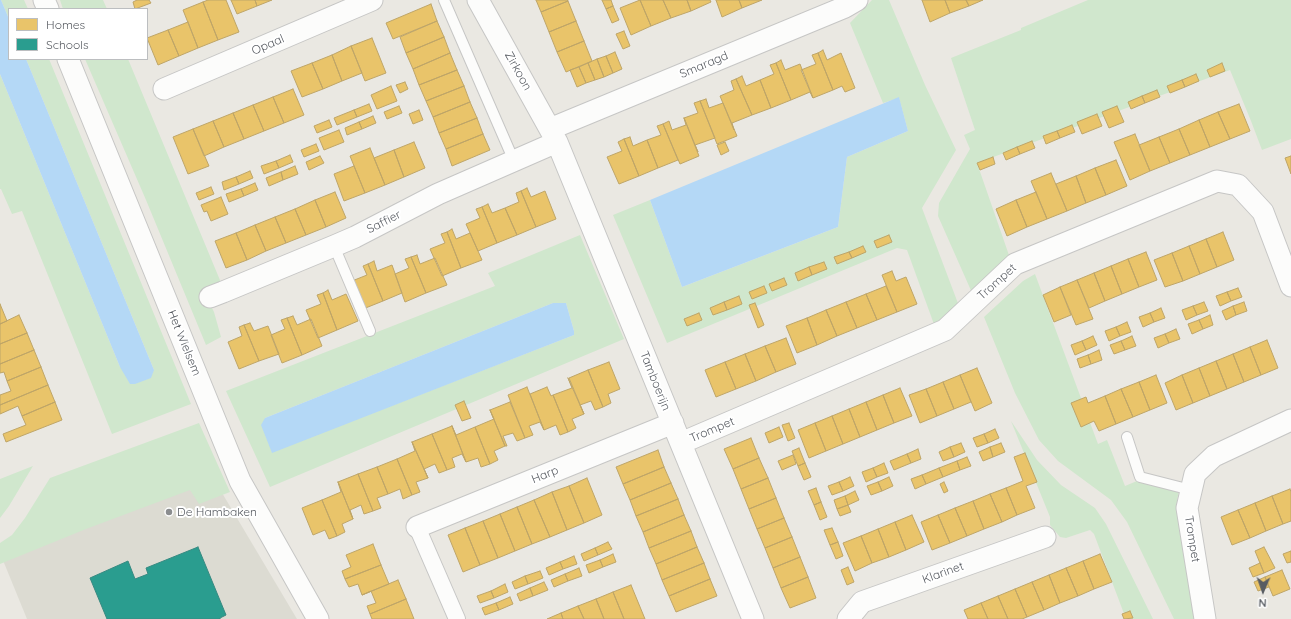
<!DOCTYPE html>
<style>
body{margin:0}
#map{position:relative;width:1291px;height:619px;overflow:hidden;background:#eae8e2;font-family:Quicksand,sans-serif}
canvas{display:block}
.legend{position:absolute;left:8px;top:8px;width:140px;height:52px;box-sizing:border-box;background:#fff;border:1px solid #bcbec0;margin:0;padding:5px 7px;list-style:none;font-size:12px;color:#585c62}
.legend li{display:flex;align-items:center;gap:8px;height:20px}
.legend b{width:20px;border:1px solid #bcbec0}
.north{position:absolute;left:1243px;top:571px;width:40px;height:40px;-webkit-text-stroke:3px #fff;paint-order:stroke;rotate:182deg;font-size:11px;font-weight:700;line-height:16px;text-align:center;color:#585c62}
.north::after{content:'';display:block;margin:auto;width:14px;height:18px;background:#585c62;clip-path:polygon(50% 0,100% 100%,50% 72%,0 100%)}
</style>
<div id="map">
<canvas width="1291" height="619"></canvas>
<ul class="legend">
<li><b style="height:11px;background:#e9c46a"></b>Homes</li>
<li><b style="height:11px;background:#2a9d8f"></b>Schools</li>
</ul>
<div class="north">N</div>
</div>
<script>
const ctx = document.querySelector('canvas').getContext('2d');
ctx.lineJoin = 'round';
function paint(path, color) { ctx.fillStyle = color; ctx.fill(path, 'evenodd'); }
const toPath = rows => new Path2D(rows.map(r => 'M' + r).join(''));
function trace(path, color, width, dash) { ctx.strokeStyle = color; ctx.lineWidth = width; ctx.lineCap = dash ? 'butt' : 'round'; ctx.setLineDash(dash || []); ctx.stroke(path); }
function drawText(font, color, halo, rows, align = 'center') {
  ctx.font = font + ' Quicksand,sans-serif'; ctx.lineWidth = 4; ctx.setLineDash([]); ctx.textBaseline = 'middle'; ctx.strokeStyle = halo; ctx.fillStyle = color; for (const [text, x, y, turn = 0] of rows) {
    ctx.save(); ctx.translate(x, y); ctx.rotate((+turn || 0) * Math.PI / 180); ctx.textAlign = isNaN(turn) ? turn : align; if (halo) ctx.strokeText(text, 0, 0); ctx.fillText(text, 0, 0); ctx.restore();
  }
}
const education = toPath([
 [209,471,297,619,27,619,0,553]
]);
const green = toPath([
 [1,0,24,0,28,9,9,9,9,19],
 [60,0,103,0,107,9,63,9],
 [872,0,889,0,925,85,956,150,922,208,959,306,935,327,907,250,897,248,667,343,613,215,650,200,682,287,838,227,847,157,908,131,899,98,883,103,850,23],
 [1088,0,1291,0,1291,139,1262,150,1251,121,1230,70,977,163,1011,261,973,295,938,216,939,203,970,149,964,135,975,130,951,58,1021,30,1021,28],
 [26,59,49,59,191,404,112,434,22,211,12,214,1,189,0,189,0,74,120,367,154,370],
 [85,59,128,59,222,285,204,292,214,312,221,337,206,345,146,200],
 [580,235,624,339,270,487,226,391,495,286,488,273],
 [553,303,566,303,574,331,574,335,272,452,265,418],
 [1035,274,1098,444,1107,440,1125,486,1149,476,1179,491,1177,500,1177,514,1196,619,1174,619,1127,522,1111,500,1058,461,1039,440,1015,393,984,317,1023,281],
 [1011,421,1037,460,1061,485,1095,508,1106,524,1153,619,1126,619,1094,534,1090,530,1066,538,1060,537,1050,525,1050,517],
 [199,423,230,492,199,504,190,490,86,529,0,564,0,543,12,535,25,518,50,478],
 [33,466,9,506,0,518,0,479]
]);
const water = toPath([
 [0,0,1,0,9,19,9,59,26,59,154,370,151,378,135,384,130,384,120,367,0,74],
 [899,97,908,131,847,157,838,227,682,287,650,200],
 [553,303,566,303,574,331,574,335,272,453,261,425,265,418]
]);
const homes = toPath([
 [137,0,149,0,151,3,135,9,133,2,137,0],
 [208,0,226,0,239,32,218,40,203,2,208,0],
 [231,0,255,0,257,6,237,14,231,0],
 [255,0,272,0,257,6,255,0],
 [536,0,567,0,568,1,541,12,536,0],
 [602,0,611,0,613,6,606,9,602,0],
 [640,0,651,26,631,35,620,8,640,0],
 [640,0,663,0,671,18,651,26,640,0],
 [663,0,687,0,691,11,671,18,663,0],
 [687,0,710,0,711,2,691,11,687,0],
 [716,0,739,0,742,8,722,17,716,0],
 [739,0,762,0,742,8,739,0],
 [922,0,945,0,950,13,930,22,922,0],
 [945,0,966,0,969,6,950,13,945,0],
 [966,0,983,0,969,6,966,0],
 [568,1,576,21,549,32,541,12,568,1],
 [203,2,218,40,198,48,183,10,203,2],
 [431,4,437,21,393,39,386,23,431,4],
 [613,6,619,20,612,23,606,9,613,6],
 [437,21,444,37,406,53,400,37,437,21],
 [576,21,584,41,557,52,549,32,576,21],
 [188,22,198,48,179,56,168,30,188,22],
 [168,30,179,56,158,65,147,38,168,30],
 [624,31,630,46,623,49,616,34,624,31],
 [444,37,450,53,413,69,406,53,444,37],
 [372,38,386,73,365,81,351,46,372,38],
 [584,41,592,61,566,72,557,52,584,41],
 [351,46,362,73,342,81,332,55,351,46],
 [823,50,827,60,841,53,855,88,845,92,842,86,833,90,818,53,823,50],
 [615,52,622,69,613,73,606,56,615,52],
 [450,53,457,70,419,85,413,69,450,53],
 [818,53,833,90,813,98,801,70,816,64,812,55,818,53],
 [332,55,342,81,323,89,312,63,332,55],
 [606,56,613,73,604,77,597,59,606,56],
 [597,59,604,77,595,80,588,63,597,59],
 [781,60,785,70,800,64,813,98,810,92,791,100,776,63,781,60],
 [312,63,323,89,302,97,291,71,312,63],
 [588,63,595,80,586,83,579,67,588,63],
 [776,63,791,100,771,108,760,80,774,74,770,65,776,63],
 [1222,63,1225,71,1210,77,1207,70,1222,63],
 [579,67,586,83,577,87,570,70,579,67],
 [457,70,464,86,426,101,419,85,457,70],
 [1196,74,1199,81,1185,87,1182,80,1196,74],
 [742,76,746,86,760,80,771,108,752,115,736,79,742,76],
 [736,79,752,115,732,123,734,130,720,96,734,90,731,81,736,79],
 [1182,80,1185,87,1170,93,1167,86,1182,80],
 [405,82,408,89,400,93,396,85,405,82],
 [391,86,397,101,377,109,371,95,391,86],
 [464,86,470,102,433,117,426,101,464,86],
 [293,89,304,115,284,123,273,97,293,89],
 [1157,90,1160,97,1145,103,1142,96,1157,90],
 [1142,96,1145,103,1131,109,1128,102,1142,96],
 [273,97,284,123,264,131,253,105,273,97],
 [706,99,709,108,723,103,737,136,717,144,700,101,706,99],
 [700,101,715,138,695,145,698,152,684,118,698,113,694,103,700,101],
 [470,102,477,118,439,133,433,117,470,102],
 [369,104,372,111,357,117,354,110,369,104],
 [1239,104,1250,131,1230,139,1218,112,1239,104],
 [253,105,264,131,244,139,233,113,253,105],
 [399,106,402,113,387,119,384,112,399,106],
 [1117,106,1124,122,1109,128,1102,112,1117,106],
 [354,110,357,117,337,125,334,118,354,110],
 [419,110,423,120,413,124,409,114,419,110],
 [1218,112,1230,139,1210,147,1199,120,1218,112],
 [233,113,244,139,224,147,213,121,233,113],
 [1097,114,1102,126,1082,134,1077,122,1097,114],
 [373,116,376,123,362,129,359,122,373,116],
 [477,118,483,134,446,149,439,133,477,118],
 [684,118,699,156,680,164,663,124,669,121,672,130,686,125,684,118],
 [329,120,332,127,317,133,314,126,329,120],
 [1199,120,1210,147,1190,155,1179,129,1199,120],
 [213,121,224,147,204,156,193,129,213,121],
 [359,122,362,129,347,135,345,128,359,122],
 [663,124,678,160,658,168,647,140,661,135,657,126,663,124],
 [1072,125,1075,132,1060,138,1057,131,1072,125],
 [193,129,209,166,188,174,173,137,193,129],
 [1179,129,1190,155,1170,163,1159,137,1179,129],
 [339,130,344,142,324,150,319,138,339,130],
 [1057,131,1060,138,1046,144,1043,136,1057,131],
 [483,134,490,150,452,166,446,149,483,134],
 [1135,134,1150,171,1130,180,1114,142,1135,134],
 [630,137,633,146,647,140,658,168,639,176,624,139,630,137],
 [1159,137,1170,163,1150,171,1139,145,1159,137],
 [624,139,639,176,619,184,607,157,622,151,618,142,624,139],
 [1032,141,1035,148,1020,154,1017,147,1032,141],
 [414,142,425,168,404,177,394,150,414,142],
 [725,142,729,151,721,155,717,145,725,142],
 [316,144,319,151,304,157,301,150,316,144],
 [1017,147,1020,154,1006,160,1003,153,1017,147],
 [370,148,385,185,365,193,350,156,370,148],
 [394,150,404,177,385,185,374,158,394,150],
 [290,155,293,162,279,168,276,161,290,155],
 [320,156,324,163,309,170,306,162,320,156],
 [1291,156,1291,174,1285,158,1291,156],
 [993,157,995,164,980,170,977,163,993,157],
 [1116,160,1127,186,1106,195,1095,168,1116,160],
 [276,161,279,168,264,174,261,166,276,161],
 [295,166,298,174,283,180,281,172,295,166],
 [354,166,365,193,344,201,334,174,354,166],
 [1095,168,1106,195,1086,203,1076,176,1095,168],
 [250,171,253,178,239,184,236,177,250,171],
 [281,172,283,180,269,186,266,178,281,172],
 [1051,173,1067,211,1047,219,1031,181,1051,173],
 [1076,176,1086,203,1067,211,1056,184,1076,176],
 [236,177,239,184,224,190,222,182,236,177],
 [255,183,258,190,244,196,241,189,255,183],
 [211,187,214,194,199,200,196,193,211,187],
 [527,188,531,197,545,191,556,219,536,227,521,191,527,188],
 [241,189,244,196,229,202,226,194,241,189],
 [521,191,536,227,517,235,505,208,519,202,516,193,521,191],
 [335,192,346,218,326,227,315,200,335,192],
 [1036,192,1047,219,1027,227,1016,200,1036,192],
 [221,197,228,214,211,221,207,211,204,212,201,205,221,197],
 [315,200,326,227,306,235,295,209,315,200],
 [1016,200,1027,227,1007,236,996,209,1016,200],
 [488,204,492,213,505,208,517,235,497,243,482,207,488,204],
 [482,207,497,243,478,251,466,224,480,218,476,209,482,207],
 [295,209,306,235,286,243,275,217,295,209],
 [275,217,286,243,266,251,255,225,275,217],
 [255,225,266,251,247,260,236,233,255,225],
 [452,229,456,239,470,233,482,260,461,268,447,232,452,229],
 [447,232,461,268,442,276,430,249,445,243,441,234,447,232],
 [1223,232,1234,260,1217,267,1206,239,1223,232],
 [236,233,247,260,226,268,215,241,236,233],
 [889,235,892,242,877,248,874,241,889,235],
 [1206,239,1217,267,1200,274,1189,246,1206,239],
 [863,246,866,252,852,258,849,252,863,246],
 [1189,246,1200,274,1183,281,1172,253,1189,246],
 [849,252,852,258,837,264,834,257,849,252],
 [1146,252,1157,280,1139,287,1128,259,1146,252],
 [1172,253,1183,281,1165,287,1154,260,1172,253],
 [417,255,420,264,435,258,447,285,426,293,411,257,417,255],
 [411,257,426,293,405,302,395,274,409,268,405,259,411,257],
 [1128,259,1139,287,1122,294,1111,266,1128,259],
 [374,261,377,271,392,265,402,293,383,301,368,264,374,261],
 [824,262,827,269,812,275,809,267,824,262],
 [368,264,383,301,363,309,352,281,367,275,363,266,368,264],
 [1111,266,1122,294,1105,301,1094,273,1111,266],
 [809,267,812,275,798,281,795,273,809,267],
 [892,271,896,281,906,277,917,304,897,312,882,275,892,271],
 [1094,273,1105,301,1089,308,1077,280,1094,273],
 [784,278,787,285,772,291,769,284,784,278],
 [1077,280,1093,319,1076,325,1060,287,1077,280],
 [764,286,767,293,752,299,749,292,764,286],
 [886,286,897,312,877,320,866,294,886,286],
 [1060,287,1071,315,1054,322,1043,295,1060,287],
 [1238,288,1242,297,1231,301,1227,292,1238,288],
 [328,290,332,300,346,294,358,321,337,330,323,293,328,290],
 [1227,292,1231,301,1220,306,1216,296,1227,292],
 [323,293,337,330,318,338,306,310,321,304,317,295,323,293],
 [866,294,877,320,857,328,846,302,866,294],
 [739,296,742,304,727,310,724,302,739,296],
 [724,302,727,310,713,315,710,308,724,302],
 [846,302,857,328,837,336,826,310,846,302],
 [1204,302,1208,311,1197,315,1193,306,1204,302],
 [1244,302,1247,311,1236,315,1233,306,1244,302],
 [755,303,764,325,758,328,749,305,755,303],
 [0,304,7,321,0,324,0,304],
 [1193,306,1197,315,1186,320,1182,310,1193,306],
 [1233,306,1236,315,1226,320,1222,311,1233,306],
 [1161,308,1165,318,1154,322,1150,313,1161,308],
 [826,310,837,336,817,345,807,318,826,310],
 [699,313,702,320,687,326,684,319,699,313],
 [1150,313,1154,322,1143,327,1139,317,1150,313],
 [19,315,27,333,0,344,0,324,19,315],
 [1210,315,1213,325,1203,329,1199,320,1210,315],
 [293,316,297,325,311,319,322,346,302,355,287,318,293,316],
 [287,318,302,355,282,363,271,335,285,329,281,320,287,318],
 [807,318,817,345,797,353,786,326,807,318],
 [1199,320,1203,329,1192,334,1188,324,1199,320],
 [1127,322,1131,332,1120,336,1116,327,1127,322],
 [250,323,254,331,268,326,279,354,259,361,244,325,250,323],
 [244,325,259,361,239,369,228,342,242,336,239,327,244,325],
 [1116,327,1120,336,1109,341,1105,331,1116,327],
 [1176,329,1180,339,1169,343,1165,334,1176,329],
 [27,333,34,350,0,364,0,344,27,333],
 [1165,334,1169,343,1158,348,1154,338,1165,334],
 [1093,336,1097,345,1086,350,1082,341,1093,336],
 [1132,336,1136,346,1125,350,1121,341,1132,336],
 [786,338,796,364,776,372,765,346,786,338],
 [1267,340,1278,368,1261,375,1250,347,1267,340],
 [1082,341,1086,350,1075,355,1071,345,1082,341],
 [1121,341,1125,350,1114,354,1110,345,1121,341],
 [765,346,776,372,756,381,745,354,765,346],
 [1250,347,1261,375,1244,382,1233,354,1250,347],
 [34,350,41,367,7,381,4,372,0,373,0,364,34,350],
 [1099,350,1102,360,1091,364,1088,355,1099,350],
 [745,354,756,381,736,389,725,362,745,354],
 [1233,354,1244,382,1227,389,1216,361,1233,354],
 [1088,355,1091,364,1080,368,1077,359,1088,355],
 [1216,361,1227,389,1210,396,1199,368,1216,361],
 [609,362,620,389,608,394,611,403,603,407,588,370,609,362],
 [725,362,736,389,716,397,705,370,725,362],
 [41,367,48,385,0,405,0,395,11,391,7,381,41,367],
 [977,368,992,403,975,411,960,375,977,368],
 [1199,368,1210,396,1193,403,1182,375,1199,368],
 [588,370,603,407,595,410,591,401,580,405,584,414,569,378,588,370],
 [960,375,971,402,954,409,943,382,960,375],
 [1156,375,1167,403,1150,410,1139,382,1156,375],
 [1182,375,1193,403,1176,410,1165,383,1182,375],
 [568,378,584,414,572,419,576,428,568,432,553,395,572,388,568,378],
 [943,382,954,409,937,416,926,389,943,382],
 [1139,382,1150,410,1133,417,1121,389,1139,382],
 [48,385,55,402,22,416,18,406,0,414,0,405,48,385],
 [527,387,544,430,540,422,529,426,533,435,525,438,508,395,527,387],
 [547,387,551,396,553,395,568,432,560,435,556,425,544,430,530,394,547,387],
 [900,388,912,416,894,423,883,395,900,388],
 [926,389,937,416,920,423,909,395,926,389],
 [1121,389,1133,417,1116,424,1105,396,1121,389],
 [883,395,894,423,877,430,866,402,883,395],
 [1105,396,1116,424,1099,431,1094,421,1081,427,1071,403,1086,397,1088,403,1105,396],
 [464,401,471,418,462,421,455,405,464,401],
 [55,402,62,420,6,442,3,434,26,425,22,416,55,402],
 [510,402,525,438,517,441,513,433,503,436,507,446,505,446,490,410,510,402],
 [866,402,877,430,860,437,849,409,866,402],
 [849,409,860,437,843,444,832,416,849,409],
 [490,410,505,446,494,451,498,460,490,464,475,427,494,419,490,410],
 [832,416,843,444,826,451,815,423,832,416],
 [789,423,795,438,788,441,782,425,789,423],
 [815,423,826,451,809,458,798,430,815,423],
 [452,426,466,462,462,454,452,458,455,467,447,470,432,434,452,426],
 [452,426,456,435,475,427,490,464,481,467,478,458,466,462,452,426],
 [779,427,783,437,769,443,765,433,779,427],
 [995,429,999,438,988,443,984,434,995,429],
 [432,434,447,470,439,473,435,464,424,469,428,478,412,442,432,434],
 [984,434,988,443,977,447,973,438,984,434],
 [751,438,759,458,733,469,724,449,751,438],
 [412,442,428,478,416,482,420,492,412,495,397,459,415,451,412,442],
 [961,443,965,452,954,457,950,447,961,443],
 [1001,443,1005,452,993,457,990,447,1001,443],
 [950,447,954,457,943,461,939,452,950,447],
 [990,447,993,457,983,461,979,452,990,447],
 [799,448,805,463,798,466,792,451,799,448],
 [918,449,921,459,911,463,907,454,918,449],
 [658,450,664,467,623,484,616,467,658,450],
 [1025,453,1037,482,1026,486,1035,508,1017,515,1006,488,1023,481,1014,457,1025,453],
 [907,454,911,463,894,470,890,461,907,454],
 [793,455,796,464,782,470,778,461,793,455],
 [967,457,971,466,960,470,957,461,967,457],
 [759,458,768,478,741,489,733,469,759,458],
 [397,459,412,495,403,499,400,489,388,494,377,467,397,459],
 [957,461,960,470,943,477,939,468,957,461],
 [805,463,811,477,804,480,798,466,805,463],
 [884,463,888,473,877,477,873,468,884,463],
 [377,467,388,494,377,498,381,508,373,511,358,474,377,467],
 [664,467,671,483,630,500,623,484,664,467],
 [873,468,877,477,866,482,862,472,873,468],
 [939,468,943,477,926,484,922,475,939,468],
 [358,474,373,511,364,514,361,505,350,510,353,519,338,482,358,474],
 [922,475,926,484,915,489,911,479,922,475],
 [850,477,854,486,843,491,839,482,850,477],
 [889,477,893,486,882,491,878,482,889,477],
 [587,478,602,515,584,523,569,486,587,478],
 [768,478,776,498,749,509,741,489,768,478],
 [338,482,353,519,342,524,345,532,337,536,322,500,341,492,338,482],
 [839,482,843,491,832,495,828,486,839,482],
 [878,482,882,491,871,495,867,486,878,482],
 [944,482,948,491,944,493,940,484,944,482],
 [671,483,678,499,636,516,630,500,671,483],
 [569,486,584,523,567,530,552,492,569,486],
 [816,488,821,502,814,505,808,491,816,488],
 [1006,488,1017,515,1002,522,990,494,1006,488],
 [1290,489,1291,492,1291,521,1283,524,1272,496,1290,489],
 [855,491,859,500,848,505,845,496,855,491],
 [552,492,567,530,550,537,534,500,552,492],
 [990,494,1002,522,984,529,973,501,990,494],
 [845,496,848,505,837,509,834,500,845,496],
 [1272,496,1283,524,1266,531,1255,503,1272,496],
 [776,498,784,518,757,529,749,509,776,498],
 [678,499,684,515,643,532,636,516,678,499],
 [322,500,337,536,329,539,325,530,313,535,302,508,322,500],
 [534,500,550,537,532,544,517,507,534,500],
 [973,501,984,529,967,536,955,508,973,501],
 [821,502,827,517,820,520,814,505,821,502],
 [1255,503,1266,531,1250,538,1238,510,1255,503],
 [848,505,851,512,840,516,837,509,848,505],
 [517,507,532,544,515,551,500,514,517,507],
 [955,508,967,536,950,543,938,515,955,508],
 [1238,510,1250,538,1232,545,1221,517,1238,510],
 [500,514,515,551,498,558,483,521,500,514],
 [684,515,691,531,649,548,643,532,684,515],
 [912,515,924,542,906,550,895,522,912,515],
 [938,515,950,543,932,550,921,522,938,515],
 [784,518,792,537,765,548,757,529,784,518],
 [483,521,498,558,480,565,465,528,483,521],
 [895,522,906,550,889,557,878,529,895,522],
 [465,528,480,565,463,572,448,535,465,528],
 [832,528,838,542,830,545,824,530,832,528],
 [878,529,889,557,872,563,861,536,878,529],
 [691,531,697,547,656,564,649,548,691,531],
 [861,536,872,563,855,571,843,543,861,536],
 [792,537,800,557,773,568,765,548,792,537],
 [608,542,612,549,598,555,595,548,608,542],
 [838,542,843,556,836,559,830,545,838,542],
 [373,544,381,565,345,579,342,571,351,567,346,555,373,544],
 [697,547,704,563,662,580,656,564,697,547],
 [1264,547,1275,568,1264,573,1255,551,1264,547],
 [595,548,598,555,584,561,581,554,595,548],
 [1291,551,1291,562,1287,563,1283,554,1291,551],
 [613,554,616,562,603,567,600,560,613,554],
 [1100,554,1112,582,1094,589,1083,561,1100,554],
 [574,556,577,564,563,569,560,562,574,556],
 [800,557,808,577,781,588,773,568,800,557],
 [600,560,603,567,589,573,586,565,600,560],
 [1083,561,1094,589,1078,596,1066,568,1083,561],
 [560,562,563,569,549,575,546,568,560,562],
 [704,563,710,579,669,596,662,580,704,563],
 [1260,563,1264,573,1253,577,1249,568,1260,563],
 [381,565,389,584,362,595,358,584,349,587,345,579,381,565],
 [848,567,854,582,847,585,841,570,848,567],
 [579,568,582,576,568,581,565,574,579,568],
 [1066,568,1078,596,1060,603,1049,575,1066,568],
 [1282,570,1290,589,1273,596,1265,577,1282,570],
 [540,571,543,578,528,584,525,576,540,571],
 [565,574,568,581,554,587,551,580,565,574],
 [1049,575,1060,603,1044,610,1032,582,1049,575],
 [525,576,528,584,515,589,512,582,525,576],
 [808,577,816,598,790,608,781,588,808,577],
 [1265,577,1269,587,1258,591,1254,582,1265,577],
 [710,579,717,596,676,612,669,596,710,579],
 [398,580,406,599,370,614,367,606,376,603,371,591,362,595,398,580],
 [544,582,548,590,533,596,530,588,544,582],
 [1032,582,1044,610,1027,617,1015,589,1032,582],
 [505,584,508,592,494,598,491,591,505,584],
 [631,585,645,619,624,619,613,592,631,585],
 [530,588,533,596,520,601,517,594,530,588],
 [1015,589,1027,617,1022,619,1008,619,998,596,1015,589],
 [491,591,494,598,480,603,477,596,491,591],
 [613,592,624,619,604,619,596,599,613,592],
 [998,596,1008,619,988,619,981,603,998,596],
 [510,597,513,604,499,610,496,603,510,597],
 [406,599,414,619,372,619,370,614,406,599],
 [596,599,604,619,584,619,578,606,596,599],
 [496,603,499,610,485,615,482,608,496,603],
 [981,603,988,619,968,619,964,610,981,603],
 [578,606,584,619,563,619,561,613,578,606],
 [1130,611,1133,618,1124,619,1122,614,1130,611],
 [561,613,563,619,547,619,561,613]
]);
const schools = toPath([
 [198,547,226,615,220,618,220,619,107,619,90,578,128,561,135,579,148,574,146,568,198,547]
]);
const service = toPath([
 [444,0,514,161],
 [334,246,370,331],
 [1127,437,1140,477,1191,490]
]);
const pedestrian = toPath([
 [417,527,457,619]
]);
const minor = toPath([
 [44,0,48,9],
 [478,0,557,142,753,619],
 [68,59,240,481,318,619],
 [164,89,372,0],
 [550,129,845,7,857,0],
 [210,297,223,292,334,246,355,237,438,194,557,142],
 [681,443,945,330,1015,264,1217,181,1238,185,1263,212,1291,286],
 [417,527,673,423],
 [848,619,862,602,1045,537],
 [1205,619,1187,508,1195,474,1214,456,1291,420]
]);
const markers = [
 [169,512,4,"#8b8d8f"]
];
const streetNames = [
 ["Opaal",268,45,-23],
 ["Smaragd",704,65,-23],
 ["Zirkoon",518,71,61],
 ["Saffier",384,222,-27],
 ["Trompet",997,282,-42],
 ["Het Wielsem",184,343,68],
 ["Tamboerijn",655,381,68],
 ["Trompet",712,430,-23],
 ["Harp",545,475,-22],
 ["Trompet",1192,539,81],
 ["Klarinet",943,573,-20]
];
const poiNames = [
 ["De Hambaken",177,512]
];
paint(education, '#dcdbd2');
paint(green, '#d0e7cd');
paint(water, '#b4d8f6');
paint(homes, '#e9c46a');
trace(homes, '#bea568', 1);
paint(schools, '#2a9d8f');
trace(schools, '#388a82', 1);
trace(service, '#c6c6c5', 12);
trace(pedestrian, '#c6c6c5', 18);
trace(minor, '#c6c6c5', 23);
trace(service, '#fcfcfb', 10);
trace(pedestrian, '#fcfcfb', 16);
trace(minor, '#fcfcfb', 21);
for (const [x, y, r, color] of markers) { const dot = new Path2D(); dot.arc(x, y, r, 0, 2 * Math.PI); ctx.fillStyle = color; ctx.fill(dot); trace(dot, '#fff', 1.5); }
drawText('12px', '#585c62', '#fff', streetNames);
drawText('12px', '#585c62', '#fff', poiNames, 'left');
</script>
